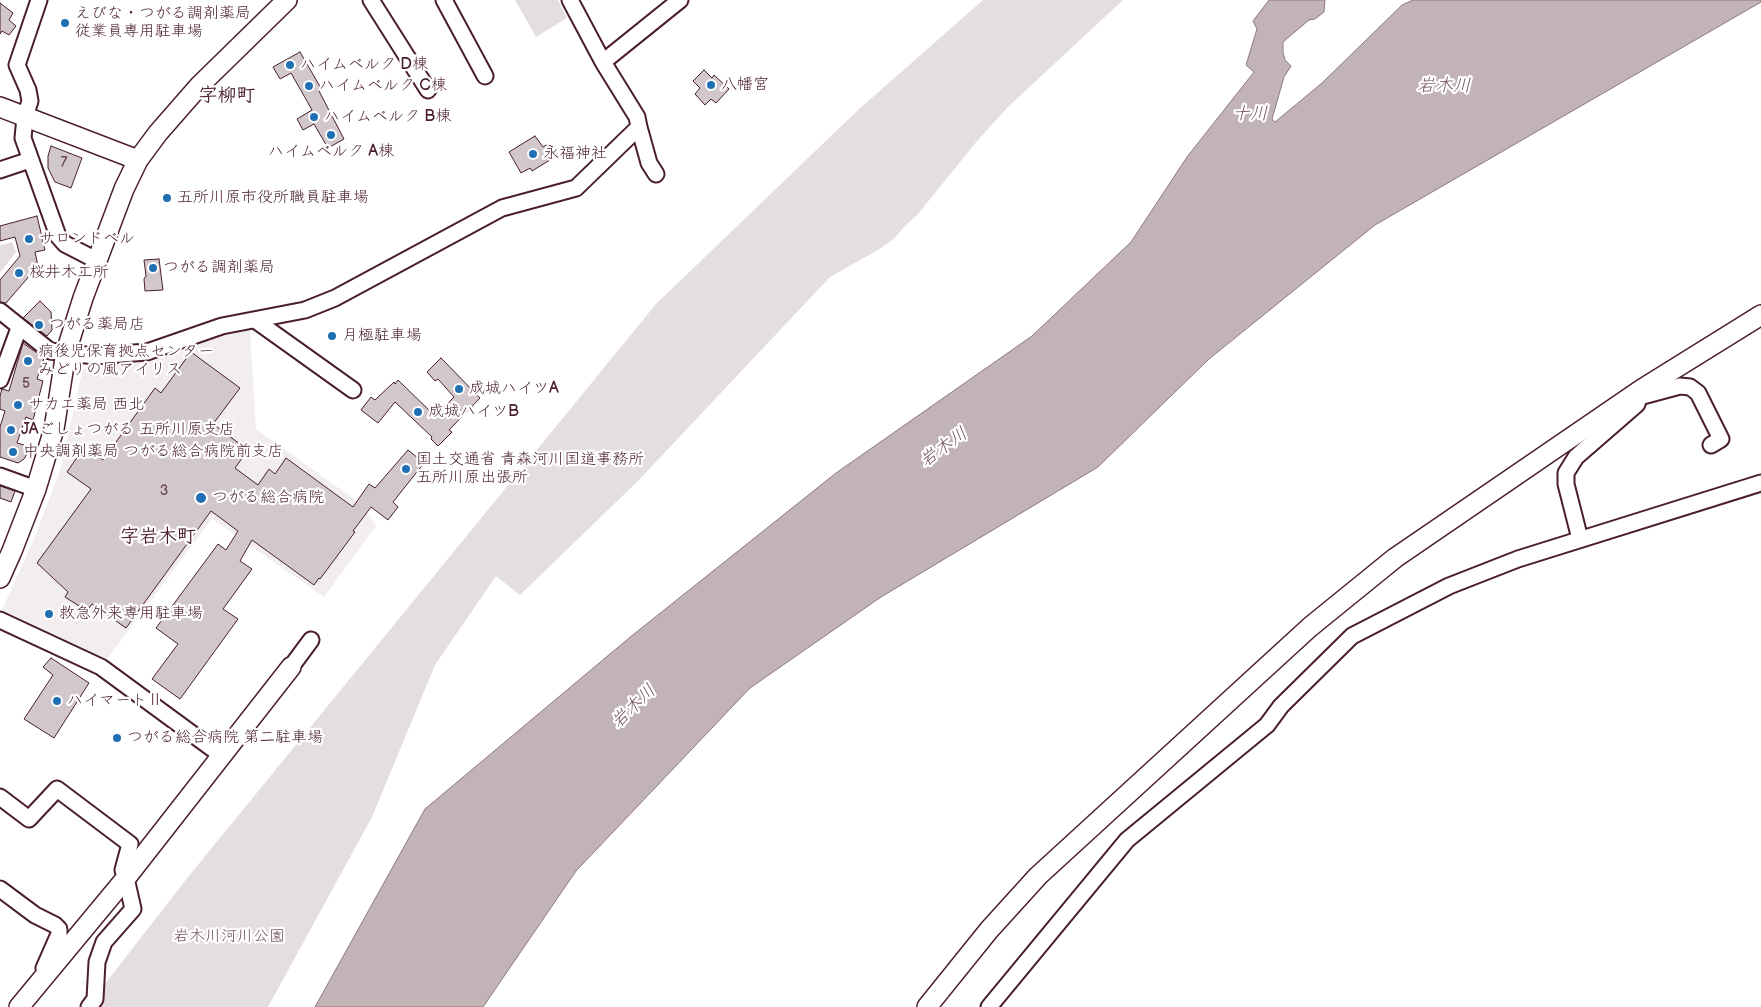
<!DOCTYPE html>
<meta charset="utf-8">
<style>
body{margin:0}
canvas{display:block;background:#fff}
</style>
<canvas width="1761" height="1007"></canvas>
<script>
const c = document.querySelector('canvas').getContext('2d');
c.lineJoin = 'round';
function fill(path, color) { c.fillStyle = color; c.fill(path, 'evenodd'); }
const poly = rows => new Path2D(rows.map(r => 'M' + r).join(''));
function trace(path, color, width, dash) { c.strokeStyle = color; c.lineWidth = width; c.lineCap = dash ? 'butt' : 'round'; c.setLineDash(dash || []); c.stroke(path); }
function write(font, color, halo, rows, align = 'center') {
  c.font = font + ' "Balsamiq Sans","Klee One",sans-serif'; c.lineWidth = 4.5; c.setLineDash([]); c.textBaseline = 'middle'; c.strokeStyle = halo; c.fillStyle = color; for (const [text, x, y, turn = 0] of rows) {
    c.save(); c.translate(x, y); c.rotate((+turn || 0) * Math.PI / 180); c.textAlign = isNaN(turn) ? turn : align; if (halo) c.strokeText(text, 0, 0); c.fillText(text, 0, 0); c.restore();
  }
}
fill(poly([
 [250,330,256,429,361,504,376,526,324,597,212,519,107,659,2,610,34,539,60,470,83,369,152,361,205,340]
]), '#f2eeef');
fill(poly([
 [515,0,558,0,567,18,536,37],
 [983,0,1123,0,1008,107,977,141,918,214,904,227,894,239,878,250,830,277,638,481,520,595,496,576,435,665,372,817,268,1007,87,1007,188,877,656,304,858,110],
 [12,242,16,252,0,273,0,245]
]), '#e5dee0');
const water = poly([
 [1269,0,1325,0,1324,12,1315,19,1309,20,1283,42,1283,52,1285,60,1291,66,1284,77,1272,119,1275,122,1322,83,1402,5,1413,0,1761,0,1761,2,1375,225,1209,359,1098,467,881,597,750,688,576,871,483,1007,315,1007,425,809,629,638,836,473,1032,336,1131,242,1187,157,1254,72,1246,65,1257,29,1253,21,1269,0]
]);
fill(water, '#c1b3b6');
trace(water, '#91787e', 1);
const building = poly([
 [0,3,13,13,9,20,16,26,9,35,2,31,0,34,0,3],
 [300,52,322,90,319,91,344,139,328,148,314,124,303,130,297,119,312,110,291,73,280,79,273,67,300,52],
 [704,70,712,78,714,75,729,89,716,103,711,99,705,105,695,94,700,88,693,81,704,70],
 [535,136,543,147,550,143,558,155,532,171,530,168,521,173,509,152,535,136],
 [51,146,82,158,71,188,55,182,48,168,48,156,51,146],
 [37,216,45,250,35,252,38,266,6,303,0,302,0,280,20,256,15,237,0,241,0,226,37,216],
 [159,259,163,290,145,291,144,279,146,276,144,260,159,259],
 [40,301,51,312,52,330,47,336,23,318,40,301],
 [23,343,44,358,37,379,43,381,33,420,26,417,17,443,24,445,27,454,24,459,18,463,0,457,0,427,5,411,0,409,0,396,2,389,9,391,23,343],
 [191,352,240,388,213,424,248,450,235,468,258,485,269,469,275,474,286,458,353,507,369,484,375,488,408,450,424,463,393,502,398,507,388,520,371,507,353,531,355,532,320,579,319,578,314,585,252,540,240,561,252,569,223,609,238,619,180,699,152,679,178,644,156,628,218,544,226,550,238,531,211,511,126,628,92,604,87,611,65,597,68,592,37,563,91,489,67,472,85,446,103,460,155,388,161,393,191,352],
 [441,358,480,398,449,430,452,432,438,446,431,439,432,437,395,402,378,423,361,410,371,397,375,400,394,382,395,384,398,380,435,416,454,397,438,379,435,381,427,372,441,358],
 [0,486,15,491,11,502,0,498,0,486],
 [51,658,89,683,54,738,24,719,53,675,43,667,51,658]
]);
fill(building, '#d2c7cb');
trace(building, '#4a1f2b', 1);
const minor = poly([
 [39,0,17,65,28,90,30,101,25,117,23,138,58,236,65,244,96,260],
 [371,0,428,90],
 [444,0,485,76],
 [603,62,680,0],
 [639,127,649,163,656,174],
 [0,170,30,160],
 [0,311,50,351,95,356,147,352,222,326,305,310,335,298,502,208,576,188,639,127,637,117,603,62,570,0],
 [255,320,353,390],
 [0,380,19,328],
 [1639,397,1680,386,1690,387,1698,393,1721,439,1711,445],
 [0,476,36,489],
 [1580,539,1566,484,1566,473,1576,457,1637,404,1642,389],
 [0,620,101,667,221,755],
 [291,667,311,640],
 [0,797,29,819,57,789,130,844,123,870,126,878,133,909,104,942,97,962,95,999,89,1007],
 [0,889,35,915,55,925,59,929,59,934,44,968,48,971],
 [989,1007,1127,840,1267,725,1281,706,1352,636,1449,586,1518,559,1761,483]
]);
const tertiary = poly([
 [0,107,138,160],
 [0,578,12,551,36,489,54,429,66,352,83,298,124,189,138,160,158,133,200,85,287,0],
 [19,1007,126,878,291,667],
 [927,1007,989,930,1038,876,1310,627,1395,558,1642,389,1761,315]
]);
trace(minor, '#4a1f2b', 19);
trace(tertiary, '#4a1f2b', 22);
trace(minor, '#fff', 15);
trace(tertiary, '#fff', 19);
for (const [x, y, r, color] of [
 [65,23,5,"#1f6fb2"],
 [290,65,5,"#1f6fb2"],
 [711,85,5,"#1f6fb2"],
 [309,86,5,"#1f6fb2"],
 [314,117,5,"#1f6fb2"],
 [331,135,5,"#1f6fb2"],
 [533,154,5,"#1f6fb2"],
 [167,198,5,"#1f6fb2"],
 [29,239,5,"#1f6fb2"],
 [153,268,5,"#1f6fb2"],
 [19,273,5,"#1f6fb2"],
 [39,325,5,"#1f6fb2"],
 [332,336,5,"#1f6fb2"],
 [28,361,5,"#1f6fb2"],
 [459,389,5,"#1f6fb2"],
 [18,405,5,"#1f6fb2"],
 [418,412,5,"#1f6fb2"],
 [11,430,5,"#1f6fb2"],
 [13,452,5,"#1f6fb2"],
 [406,469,5,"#1f6fb2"],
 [201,498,6,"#1f6fb2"],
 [49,614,5,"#1f6fb2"],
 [57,701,5,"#1f6fb2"],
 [117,738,5,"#1f6fb2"]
]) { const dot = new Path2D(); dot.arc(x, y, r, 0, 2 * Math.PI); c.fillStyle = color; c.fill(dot); trace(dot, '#fff', 2); }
write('14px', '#6c4953', null, [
 ["7",64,163],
 ["5",26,384],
 ["3",164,491]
]);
write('16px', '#4a1f2b', '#fff', [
 ["えびな・つがる調剤薬局",75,14],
 ["従業員専用駐車場",75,32],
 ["ハイムベルク D棟",300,65],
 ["八幡宮",721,85],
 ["ハイムベルク C棟",319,86],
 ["ハイムベルク B棟",324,117],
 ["ハイムベルク A棟",331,152,"center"],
 ["永福神社",543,154],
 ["五所川原市役所職員駐車場",177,198],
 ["サロンドベル",39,239],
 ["つがる調剤薬局",163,268],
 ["桜井木工所",29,273],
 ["つがる薬局店",49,325],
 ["月極駐車場",342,336],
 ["病後児保育拠点センター",38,352],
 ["みどりの風アイリス",38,370],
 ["成城ハイツA",469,389],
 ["サカエ薬局 西北",28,405],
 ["成城ハイツB",428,412],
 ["JAごしょつがる 五所川原支店",21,430],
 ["中央調剤薬局 つがる総合病院前支店",23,452],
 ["国土交通省 青森河川国道事務所",416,460],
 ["五所川原出張所",416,478],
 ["つがる総合病院",212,498],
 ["救急外来専用駐車場",59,614],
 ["ハイマートⅡ",67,701],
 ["つがる総合病院 第二駐車場",127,738]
], 'left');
write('16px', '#714f58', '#fff', [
 ["岩木川河川公園",229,937]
]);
write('italic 18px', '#74535c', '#fff', [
 ["岩木川",1444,86],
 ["十川",1250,114],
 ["岩木川",944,448,-36],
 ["岩木川",634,707,-44]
]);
write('bold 19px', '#4a1f2b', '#fff', [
 ["字柳町",227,96],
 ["字岩木町",158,537]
]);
</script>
